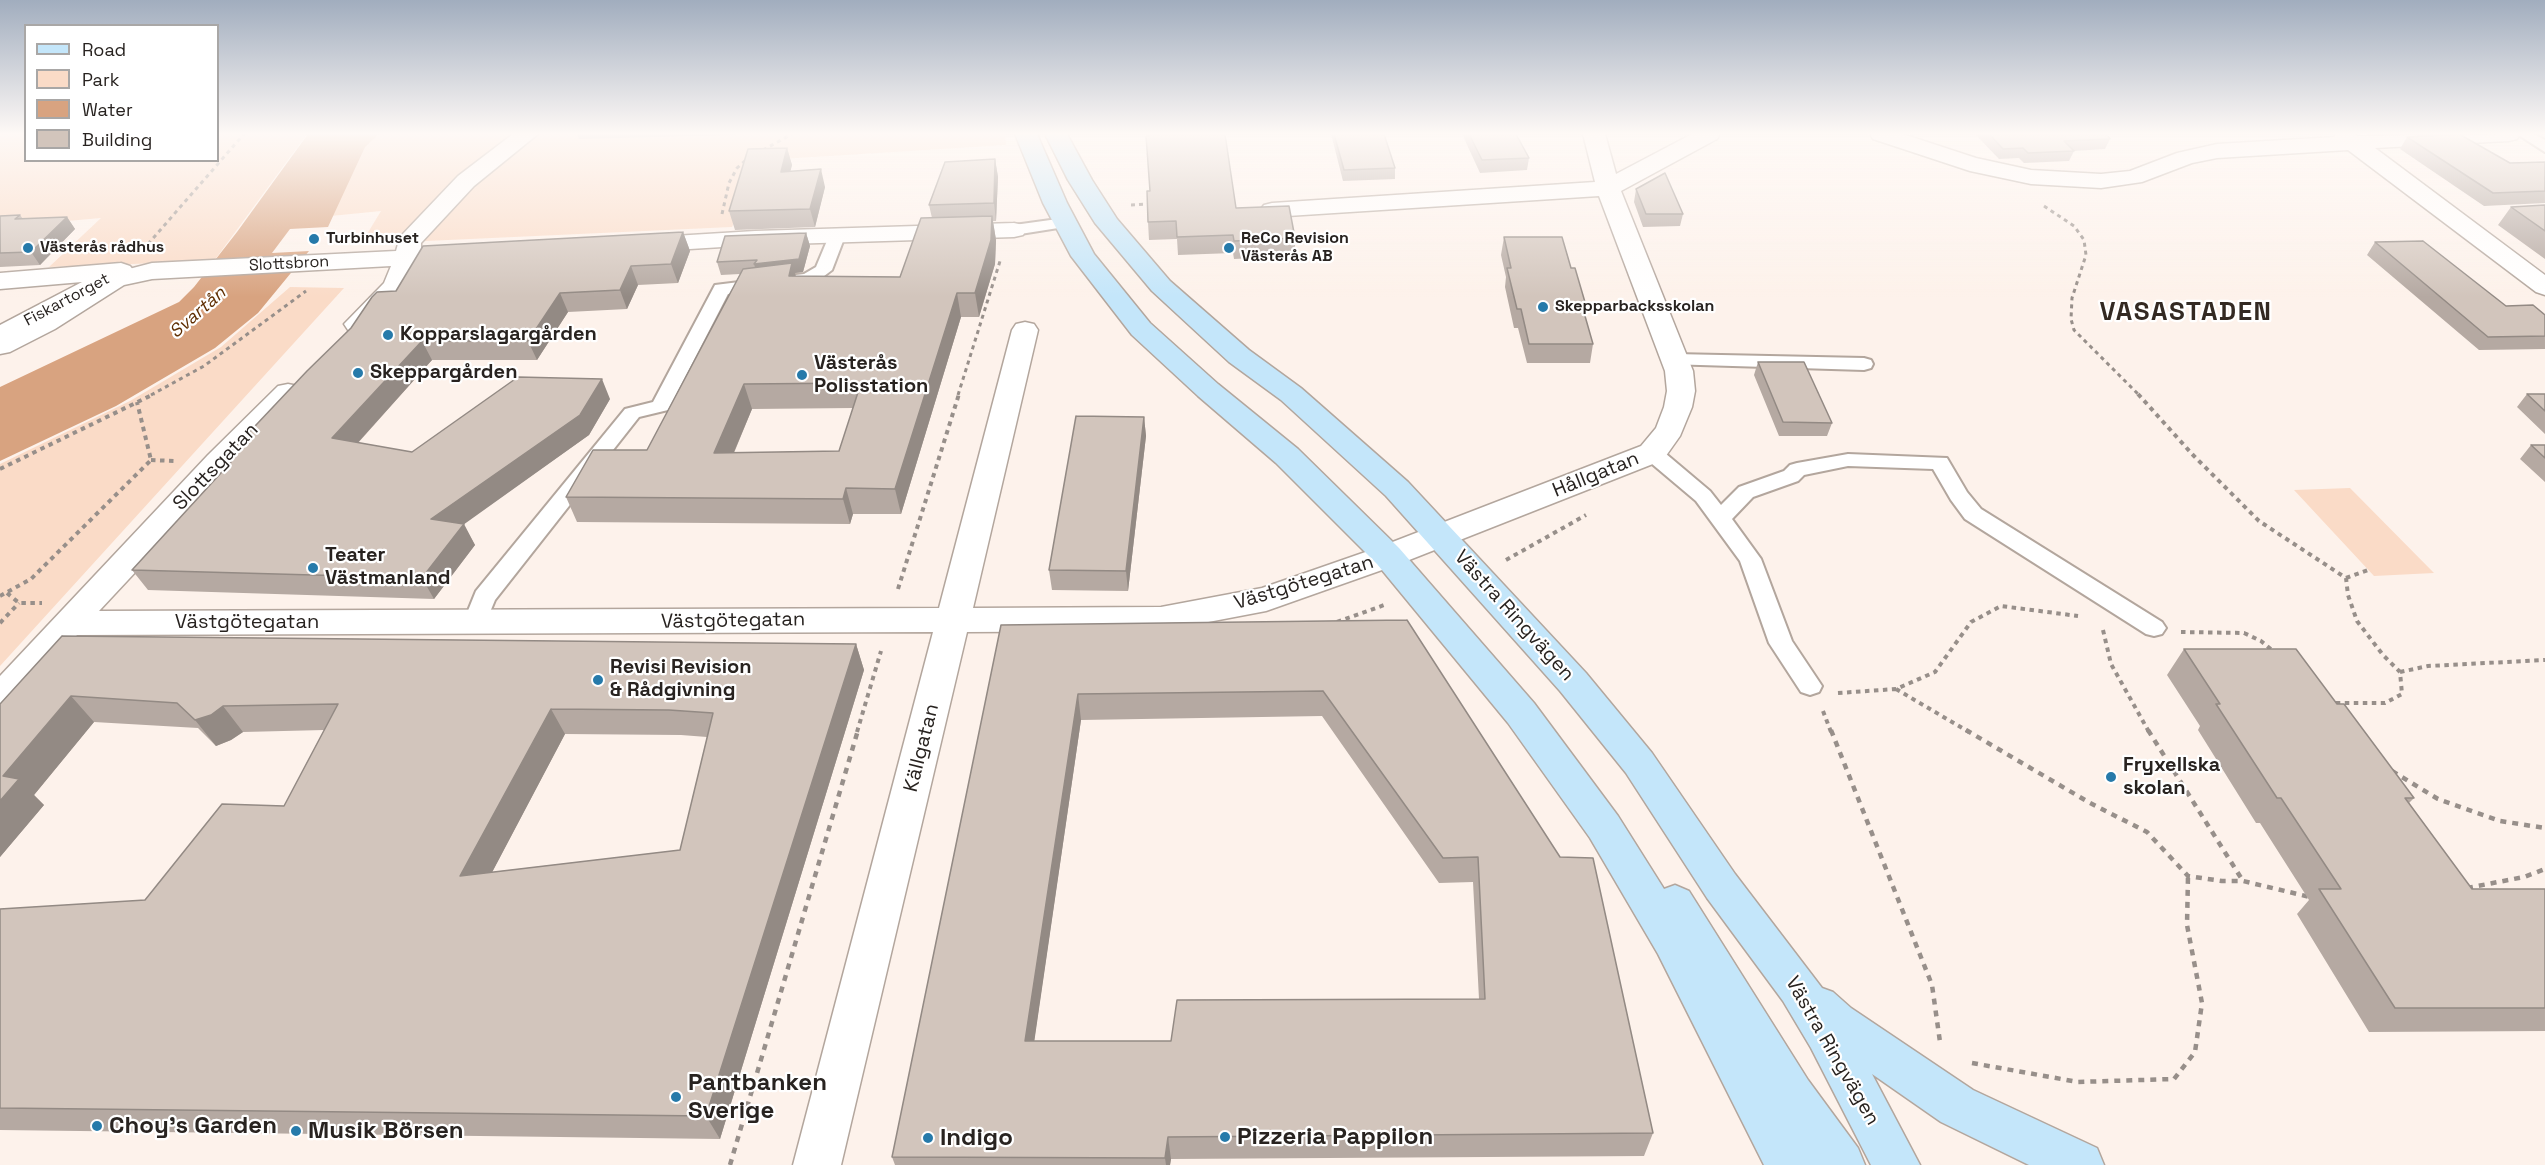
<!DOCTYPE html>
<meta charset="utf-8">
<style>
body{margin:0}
#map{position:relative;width:2545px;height:1165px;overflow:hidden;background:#fdf2eb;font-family:"Space Grotesk",sans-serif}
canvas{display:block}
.legend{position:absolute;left:24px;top:24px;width:195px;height:138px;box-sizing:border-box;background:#fff;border:2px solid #a9a7a6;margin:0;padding:8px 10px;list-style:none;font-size:18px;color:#282320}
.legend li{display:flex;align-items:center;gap:12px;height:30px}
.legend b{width:30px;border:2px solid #a9a7a6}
</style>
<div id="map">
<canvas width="2545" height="1165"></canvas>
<ul class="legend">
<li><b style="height:8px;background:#c4e6fa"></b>Road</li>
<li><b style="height:16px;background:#fadbc7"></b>Park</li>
<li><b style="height:16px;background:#d8a380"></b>Water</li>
<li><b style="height:16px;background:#d2c5bc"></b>Building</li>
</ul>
</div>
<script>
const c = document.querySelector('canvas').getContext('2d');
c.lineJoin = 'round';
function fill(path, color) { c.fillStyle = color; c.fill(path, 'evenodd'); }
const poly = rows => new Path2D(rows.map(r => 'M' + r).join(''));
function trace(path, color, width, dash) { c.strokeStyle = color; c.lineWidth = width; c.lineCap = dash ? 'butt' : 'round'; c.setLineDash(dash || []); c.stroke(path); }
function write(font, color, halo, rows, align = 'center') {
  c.font = font + ' "Space Grotesk",sans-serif'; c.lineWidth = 4.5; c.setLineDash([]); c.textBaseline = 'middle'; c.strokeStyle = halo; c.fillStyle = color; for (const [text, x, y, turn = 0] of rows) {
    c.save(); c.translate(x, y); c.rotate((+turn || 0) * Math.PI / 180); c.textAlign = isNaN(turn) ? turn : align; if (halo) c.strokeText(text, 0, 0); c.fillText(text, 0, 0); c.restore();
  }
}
fill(poly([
 [0,134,25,134,26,160,218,160,218,134,307,134,214,261,49,267,101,218,0,227],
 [379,134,1005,134,1006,145,782,159,743,203,732,227,361,244,381,211,331,216,365,146],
 [290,287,344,288,0,666,0,464,130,401,221,347],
 [2350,488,2434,573,2374,576,2294,490]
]), '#fadbc7');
fill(poly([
 [308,134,379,134,365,147,328,227,290,229,272,253,309,251,258,313,215,348,116,406,0,461,0,387,179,302,194,287,237,232]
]), '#d8a380');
const service = poly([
 [2517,134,2534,134,2545,140,2545,152,2517,134],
 [1065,218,1073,223,1071,226,1014,235,1006,230,1014,225,1065,218],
 [837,231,845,236,832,270,815,283,728,294,668,410,639,417,495,600,483,629,475,631,467,629,463,623,476,591,625,409,653,402,715,285,804,274,816,267,829,236,837,231],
 [1674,354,1864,358,1871,360,1873,364,1871,368,1864,370,1667,364,1665,360,1667,356,1674,354],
 [1652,447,1659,448,1710,491,1721,505,1739,487,1784,471,1790,465,1797,463,1848,454,1947,458,1967,492,1981,509,2162,622,2166,628,2162,634,2154,636,2146,634,1965,519,1951,500,1933,469,1848,466,1804,475,1798,481,1753,497,1732,519,1761,559,1792,641,1822,686,1819,692,1810,695,1801,692,1769,643,1740,561,1696,501,1645,458,1642,453,1645,448,1652,447]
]);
const pedestrian = poly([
 [121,263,130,266,134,271,130,276,10,342,0,344,0,325,82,282,0,289,0,273,121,263]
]);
const minor = poly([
 [513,134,538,134,474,186,421,243,421,250,461,248,470,250,473,255,470,260,417,265,404,291,366,330,357,332,348,330,344,324,384,283,391,266,152,279,124,285,55,329,10,352,0,354,0,335,37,317,106,275,152,263,396,251,400,237,458,176,513,134],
 [1583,134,1605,134,1616,174,1692,134,1720,134,1717,139,1621,191,1693,371,1695,391,1692,407,1680,436,1663,460,1399,564,1266,611,1161,631,967,632,841,1165,793,1165,933,632,77,635,13,709,0,713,0,676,208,455,278,386,288,384,298,386,302,392,298,398,99,611,939,608,1012,330,1016,324,1025,322,1034,324,1038,330,973,608,1161,607,1262,588,1377,548,1641,446,1656,428,1664,407,1667,391,1665,371,1599,196,1272,217,1264,215,1260,210,1264,205,1272,203,1595,182,1583,134],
 [1870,134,1903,134,1976,158,2031,170,2101,174,2130,171,2177,153,2217,144,2334,137,2336,134,2355,134,2358,136,2520,134,2517,139,2509,141,2375,148,2545,275,2545,295,2536,292,2348,150,2217,158,2192,163,2142,182,2101,188,2031,184,1970,171,1873,139,1870,134],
 [1014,223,1023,225,1026,230,1023,235,1014,237,755,245,641,252,632,250,629,245,632,240,641,238,755,231,1014,223]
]);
const secondary = poly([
 [1015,134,1037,134,1067,203,1094,254,1150,323,1218,384,1298,449,1399,548,1534,703,1618,816,1664,889,1675,885,1689,891,1808,1080,1858,1148,1865,1165,1764,1165,1658,954,1590,838,1508,723,1377,564,1276,463,1198,396,1132,335,1071,256,1043,203,1015,134],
 [1045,134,1067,134,1092,180,1117,219,1170,281,1249,350,1301,388,1408,482,1586,673,1652,753,1735,874,1822,988,1833,992,1851,1008,1973,1090,2097,1148,2104,1165,2029,1165,1941,1122,1872,1074,1920,1165,1871,1165,1811,1048,1783,1001,1707,898,1626,773,1560,691,1386,496,1281,400,1229,362,1152,291,1095,223,1068,180,1045,134]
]);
trace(service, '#b3a69d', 4);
trace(pedestrian, '#b3a69d', 3);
trace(minor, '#b3a69d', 3);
trace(secondary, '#b3a69d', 3);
trace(poly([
 [763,150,792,134],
 [1131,205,1150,204],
 [2044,206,2074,226,2084,240,2086,255,2072,298,2071,319,2074,330,2139,395],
 [722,214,729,183,737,168,746,160],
 [148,244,244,134],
 [151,395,204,366,306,291],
 [958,395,1001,258]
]), '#978f8a', 3, [4, 4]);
trace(poly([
 [2138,394,2193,455,2259,521,2346,578,2348,595,2357,621,2383,655,2400,672,2402,694,2385,703,2336,703,2337,705],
 [151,460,174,461],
 [0,469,154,394],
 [1506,560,1586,515],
 [2346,578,2368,570],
 [898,589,959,394],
 [7,593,19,603,42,603],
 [0,596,31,579,151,460,137,402],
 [1337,622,1387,604],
 [0,623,19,603],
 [2103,630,2111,664,2149,732],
 [2181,632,2244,633,2261,641,2273,651],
 [2400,672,2428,666,2545,660],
 [1896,689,1969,732],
 [1838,693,1896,689,1935,672,1971,622,2001,606,2078,616],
 [1823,711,1831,732],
 [857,732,881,651]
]), '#978f8a', 4, [4.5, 4.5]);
trace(poly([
 [1831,730,1932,985,1940,1042],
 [1966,730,2090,803,2147,832,2188,876,2222,881,2243,881,2310,897],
 [2148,730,2243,881],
 [2392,771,2438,799,2500,821,2545,828],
 [2467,888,2524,877,2545,869],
 [1972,1063,2078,1082,2174,1079,2195,1052,2202,1003,2187,925,2188,876],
 [730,1165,858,730]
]), '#978f8a', 4.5, [6, 6]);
fill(service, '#fff');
fill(pedestrian, '#fff');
fill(minor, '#fff');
fill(secondary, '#c4e6fa');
fill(poly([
 [577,134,736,134,735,135,579,139],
 [1148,134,1225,134,1236,208,1295,238,1295,256,1234,259,1233,253,1178,255,1177,239,1149,240,1148,222,1150,191],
 [1331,134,1384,134,1395,168,1395,179,1343,181],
 [1462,134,1516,134,1529,158,1527,170,1480,173],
 [1975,134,2106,134,2110,139,2105,149,2074,151,2069,161,2024,163,2019,158,1999,159],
 [2407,137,2510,163,2545,162,2545,203,2484,206,2400,149],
 [787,148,792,165,790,171,825,187,815,227,735,230,729,211],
 [995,159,998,177,996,221,993,221,996,240,995,264,979,317,961,317,901,514,853,514,850,524,577,522,566,497,647,450,740,274,721,275,717,262,806,233,810,246,803,272,795,273,795,276,900,277,932,218,929,205],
 [853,408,839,451,734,453,752,409],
 [1636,189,1683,214,1680,226,1643,227,1634,202],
 [2545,205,2545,259,2498,225,2511,207],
 [20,215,23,219,67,217,75,229,40,265,0,267,0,216],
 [683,232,690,251,678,283,638,285,627,309,568,312,537,360,432,360,358,443,412,452,610,399,589,435,463,524,475,545,434,599,148,590,132,570,226,467,222,461,351,328,396,291],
 [1504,237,1587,309,1585,316,1593,344,1590,363,1527,363,1518,328,1514,328,1505,287,1506,277,1501,255],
 [2375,242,2506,306,2545,315,2545,349,2479,350,2367,255],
 [1758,362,1832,423,1827,436,1779,436,1754,375],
 [2527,394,2545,394,2545,434,2517,407],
 [1144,417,1146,436,1128,591,1052,590,1049,570],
 [2531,445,2545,445,2545,482,2520,459],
 [1407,620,1653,1133,1644,1156,1171,1159,1170,1165,895,1165,892,1157,1001,625],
 [1322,716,1439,883,1473,882,1479,999,1171,1041,1034,1041,1081,720],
 [62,636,856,644,864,670,720,1139,0,1130,0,909,145,900,284,806,324,730,243,732,231,740,216,746,198,728,94,722,34,795,44,805,0,857,0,704],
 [565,734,681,735,707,737,680,850,492,872],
 [2184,649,2337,704,2414,798,2409,803,2472,889,2545,889,2545,1031,2369,1032,2297,914,2309,900,2260,823,2256,823,2198,730,2200,726,2167,675]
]), '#b5a9a2');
fill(poly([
 [787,148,792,165,786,190,781,172],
 [995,159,998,177,996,221,994,203],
 [821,169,825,187,815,227,810,209],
 [992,216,996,240,995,264,979,317,975,293],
 [67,217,75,229,40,265,31,252],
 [683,232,690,251,678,283,671,264],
 [806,233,810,246,803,272,795,273,799,287,758,277,754,264],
 [631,266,638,285,627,309,620,290],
 [560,293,568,312,537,360,528,341],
 [957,293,961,317,901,514,895,489],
 [422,341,432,360,344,458,332,438],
 [602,379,610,399,589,435,442,540,431,519],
 [744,384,752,409,723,478,714,453],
 [1144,417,1146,436,1128,591,1126,571],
 [846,488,853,514,850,524,843,499],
 [464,524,475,545,434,599,422,578],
 [856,644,864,670,720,1139,706,1116],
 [1078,694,1081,720,1031,1064,1025,1041],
 [71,696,94,722,34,795,44,805,0,857,0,801,3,776],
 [223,706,243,732,231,740,216,746,195,720],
 [551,709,565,734,477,901,460,876],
 [1168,1137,1171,1159,1170,1165,1166,1165,1165,1158]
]), '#938a84');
const building = poly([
 [1149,134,1225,134,1236,208,1289,206,1295,238,1234,241,1233,235,1177,237,1176,221,1148,222,1147,191,1150,191,1146,136,1149,136,1149,134],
 [1334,134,1384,134,1395,168,1344,170,1334,134],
 [1469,134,1516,134,1529,158,1482,160,1469,134],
 [1989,134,2106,134,2110,139,2064,141,2074,151,2028,153,2023,148,2003,149,1989,134],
 [2459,134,2510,163,2545,162,2545,191,2493,193,2407,137,2459,134],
 [787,148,781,172,821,169,810,209,729,211,748,149,787,148],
 [995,159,994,203,929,205,945,162,995,159],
 [1665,173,1683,214,1646,214,1636,189,1665,173],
 [2545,205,2545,231,2511,207,2545,205],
 [20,215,15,219,67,217,31,252,0,253,0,216,20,215],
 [992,216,991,240,975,293,957,293,895,489,846,488,843,499,566,497,593,450,647,450,743,269,792,263,789,276,900,277,921,218,992,216],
 [861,383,839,451,714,453,744,384,861,383],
 [683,232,671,264,631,266,620,290,560,293,528,341,422,341,332,438,412,452,518,377,602,379,580,415,431,519,464,524,422,578,132,570,231,462,222,461,307,371,351,328,372,297,377,292,396,291,423,246,683,232],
 [806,233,799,259,754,264,757,260,717,262,725,236,806,233],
 [1504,237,1562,237,1571,268,1575,268,1587,309,1583,309,1593,344,1529,344,1521,309,1517,309,1507,268,1511,268,1504,237],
 [2423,241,2506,306,2533,305,2545,315,2545,336,2488,337,2375,242,2423,241],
 [1758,362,1804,362,1832,423,1783,422,1758,362],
 [2527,394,2545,394,2545,411,2527,394],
 [1076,416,1144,417,1126,571,1049,570,1076,416],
 [2531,445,2545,445,2545,458,2531,445],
 [1407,620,1560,857,1593,858,1653,1133,1168,1137,1165,1158,892,1157,1001,625,1407,620],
 [1323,691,1443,858,1478,857,1485,999,1177,1000,1171,1041,1025,1041,1078,694,1323,691],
 [62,636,856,644,706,1116,0,1108,0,909,145,900,222,804,284,806,338,704,223,706,211,715,195,720,177,703,71,696,3,776,19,779,0,801,0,704,62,636],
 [551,709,669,710,713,713,680,850,460,876,551,709],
 [2184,649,2296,649,2337,704,2344,704,2414,798,2405,798,2472,889,2545,889,2545,1008,2395,1008,2319,889,2341,889,2281,798,2277,798,2216,704,2220,704,2184,649]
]);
fill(building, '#d2c5bc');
trace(building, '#938a84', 1.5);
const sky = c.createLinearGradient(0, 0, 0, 297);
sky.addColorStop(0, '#a1adbe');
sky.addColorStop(0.45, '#fef9f6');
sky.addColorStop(1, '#fef9f600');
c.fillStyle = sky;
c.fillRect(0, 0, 2545, 297);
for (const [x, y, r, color] of [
 [314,239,6,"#267aaa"],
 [28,248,6,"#267aaa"],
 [1229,248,6,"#267aaa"],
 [1543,307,6,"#267aaa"],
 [388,335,6,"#267aaa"],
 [358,373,6,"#267aaa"],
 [802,375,6,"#267aaa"],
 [313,568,6,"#267aaa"],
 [598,680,6,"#267aaa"],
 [2111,777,6,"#267aaa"],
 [676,1097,6,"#267aaa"],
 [97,1126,6,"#267aaa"],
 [296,1131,6,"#267aaa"],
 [1225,1137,6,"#267aaa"],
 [928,1138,6,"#267aaa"]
]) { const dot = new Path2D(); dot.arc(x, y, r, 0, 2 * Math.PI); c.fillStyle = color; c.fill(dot); trace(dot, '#fff', 2); }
write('bold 16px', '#282320', '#fff', [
 ["Turbinhuset",326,239],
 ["ReCo Revision",1241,239],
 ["Västerås AB",1241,257],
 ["Västerås rådhus",40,248],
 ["Skepparbacksskolan",1555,307]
], 'left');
write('16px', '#282320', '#fff', [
 ["Slottsbron",289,264,-3],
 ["Fiskartorget",67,300,-28]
]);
write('italic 18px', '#5f2e02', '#fff', [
 ["Svartån",198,313,-41]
]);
write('bold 20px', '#282320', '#fff', [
 ["Kopparslagargården",400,335],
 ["Västerås",814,364],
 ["Polisstation",814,387],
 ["Skeppargården",370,373],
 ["Teater",325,556],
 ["Västmanland",325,579],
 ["Revisi Revision",610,668],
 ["& Rådgivning",610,691],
 ["Fryxellska",2123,766],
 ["skolan",2123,789]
], 'left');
write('20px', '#282320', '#fff', [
 ["Slottsgatan",216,467,-46],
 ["Hållgatan",1596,475,-22],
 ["Västgötegatan",1304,583,-17],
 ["Västra Ringvägen",1514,616,48],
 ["Västgötegatan",733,621,-1],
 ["Västgötegatan",247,623],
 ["Källgatan",922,748,-76],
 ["Västra Ringvägen",1832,1051,60]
]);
write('bold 24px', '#282320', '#fff', [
 ["Pantbanken",688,1083],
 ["Sverige",688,1111],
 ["Choy's Garden",109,1126],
 ["Musik Börsen",308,1131],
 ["Pizzeria Pappilon",1237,1137],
 ["Indigo",940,1138]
], 'left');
c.letterSpacing = '1.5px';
write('bold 26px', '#332922', '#fff', [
 ["VASASTADEN",2186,313]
]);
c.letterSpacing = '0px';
</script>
